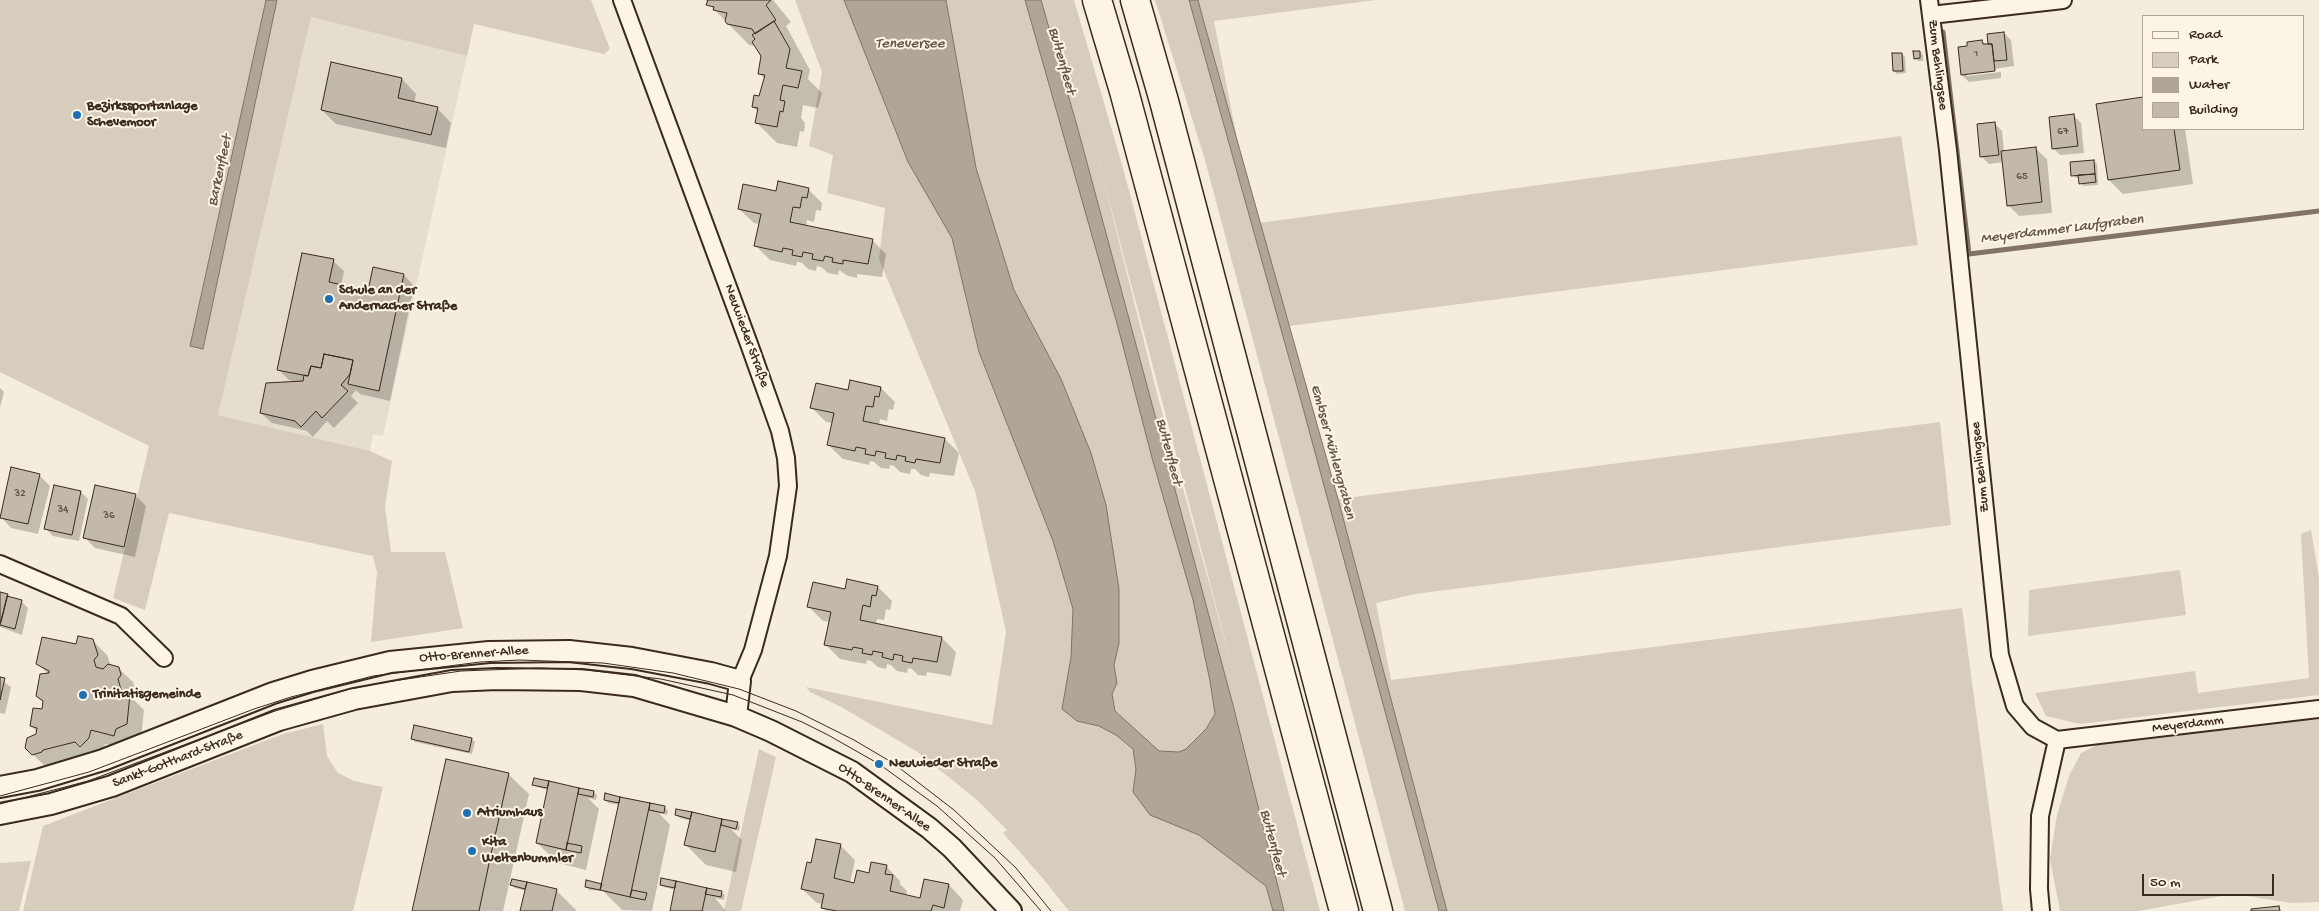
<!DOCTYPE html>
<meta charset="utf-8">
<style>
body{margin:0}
#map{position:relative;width:2319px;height:911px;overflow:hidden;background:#f4eddd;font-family:"Gochi Hand",sans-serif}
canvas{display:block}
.legend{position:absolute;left:2142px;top:15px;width:162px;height:115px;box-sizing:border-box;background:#fcf5e5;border:1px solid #afa495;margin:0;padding:6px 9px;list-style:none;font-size:15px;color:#3b2a1e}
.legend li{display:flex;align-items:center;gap:10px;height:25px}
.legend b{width:25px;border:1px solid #afa495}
.scale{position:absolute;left:2142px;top:874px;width:132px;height:22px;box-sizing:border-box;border:2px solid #3b2a1e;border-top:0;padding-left:6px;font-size:15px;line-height:18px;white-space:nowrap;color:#3b2a1e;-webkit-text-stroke:4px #fcf5e5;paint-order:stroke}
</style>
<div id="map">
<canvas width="2319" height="911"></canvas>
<ul class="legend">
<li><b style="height:6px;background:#fcf5e5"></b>Road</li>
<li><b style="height:14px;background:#d6cdbd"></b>Park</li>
<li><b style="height:14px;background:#b0a596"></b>Water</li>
<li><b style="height:14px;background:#c3b9aa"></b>Building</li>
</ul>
<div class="scale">50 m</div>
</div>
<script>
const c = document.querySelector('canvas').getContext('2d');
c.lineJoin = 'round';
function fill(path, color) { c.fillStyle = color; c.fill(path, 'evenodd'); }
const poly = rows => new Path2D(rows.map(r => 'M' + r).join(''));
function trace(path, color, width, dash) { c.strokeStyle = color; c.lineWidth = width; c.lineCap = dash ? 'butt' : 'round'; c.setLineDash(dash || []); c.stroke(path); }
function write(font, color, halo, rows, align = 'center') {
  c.font = font + ' "Gochi Hand",sans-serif'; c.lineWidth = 4; c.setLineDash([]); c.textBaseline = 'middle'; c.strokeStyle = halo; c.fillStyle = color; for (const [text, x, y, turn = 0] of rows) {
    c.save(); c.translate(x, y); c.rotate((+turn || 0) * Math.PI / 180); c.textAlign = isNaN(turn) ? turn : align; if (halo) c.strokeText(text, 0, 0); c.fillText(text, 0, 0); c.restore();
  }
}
fill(poly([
 [311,17,467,56,383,436,373,434,370,451,218,415]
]), '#e5ddce');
fill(poly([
 [0,0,591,0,610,49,604,54,474,24,467,56,311,17,218,415,370,451,392,461,385,507,391,552,445,552,463,628,371,642,377,572,373,556,169,513,145,610,113,598,149,446,0,372],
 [795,0,1074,0,1123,168,1320,911,1069,911,1040,875,1003,833,1007,830,976,799,916,751,843,708,810,692,806,687,992,725,1006,632,975,491,879,259,885,208,827,193,833,155,809,146,822,72],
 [1097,154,1097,155,1233,670,1159,401],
 [1155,0,1189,0,1303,408,1439,911,1405,911,1205,160],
 [1198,0,1376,0,1214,21,1240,154],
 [1901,136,1918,245,1289,326,1259,223],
 [1940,422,1951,525,1415,594,1376,603,1391,680,1962,608,2003,911,1447,911,1338,499],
 [2311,530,2319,578,2319,695,2080,724,2046,716,2035,693,2195,671,2198,693,2309,678,2301,534],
 [2180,570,2186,615,2028,636,2029,590],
 [2319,716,2319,902,2292,903,2233,894,2138,911,2060,911,2050,859,2057,815,2069,776,2081,753,2103,742],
 [323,724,327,756,338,773,354,781,383,787,353,911,23,911,43,826,283,734],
 [759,749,776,757,741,911,724,911],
 [31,861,19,911,0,911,0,863]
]), '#d6cdbd');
const water = poly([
 [266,0,277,0,203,349,190,346,266,0],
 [844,0,946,0,976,168,1014,290,1061,379,1091,453,1106,505,1119,589,1119,643,1114,665,1117,683,1112,694,1115,711,1159,751,1179,752,1186,749,1206,729,1215,714,1210,681,1193,600,1152,458,1118,327,1025,0,1041,0,1079,133,1233,705,1284,911,1273,911,1266,886,1199,835,1150,815,1133,792,1136,769,1133,749,1116,735,1099,726,1077,721,1062,709,1071,657,1073,609,1053,541,979,352,952,238,908,162,844,0],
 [1189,0,1198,0,1203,19,1338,499,1447,911,1439,911,1303,408,1189,0]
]);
fill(water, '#b0a596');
trace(water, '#817466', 1);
fill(poly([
 [705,0,773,0,791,22,786,26,810,70,808,79,822,93,818,108,803,105,801,118,805,123,804,132,800,131,797,147,777,143,756,122,758,112,753,107,760,98,765,79,759,73,763,56,756,46,749,45],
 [2004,33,2011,40,2014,66,1967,73,1967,76,2001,72,2001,78,1969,82,1962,75,1968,47,1982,41,1986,45],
 [1920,52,1923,55,1923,61,1918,61,1915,58],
 [1902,54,1905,57,1906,73,1897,74,1894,71],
 [402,79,416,94,414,103,437,108,451,123,446,148,336,124,322,110],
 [2074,116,2081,123,2084,153,2060,155,2053,148],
 [1995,124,2002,131,2004,152,2036,149,2047,159,2052,213,2019,216,2008,205,2004,162,1989,164,1982,157],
 [2143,129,2185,129,2193,184,2123,194,2109,180],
 [2094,161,2097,164,2098,185,2083,186,2080,178,2076,178,2073,175],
 [808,189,822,203,821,211,816,210,814,222,807,220,806,227,872,240,886,254,882,277,857,274,857,278,848,276,839,270,838,275,828,273,821,267,817,266,816,271,808,269,802,263,797,262,796,266,770,260,756,246,760,224,754,223,739,209,777,192],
 [333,261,344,271,341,286,369,292,404,275,414,286,390,401,360,394,356,390,351,396,358,403,334,428,327,421,313,437,307,431,272,423,261,413,298,382,289,380,278,369],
 [0,388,4,392,0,407],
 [881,388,895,402,893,410,889,409,887,421,880,419,879,426,945,439,959,453,954,476,930,473,929,477,921,475,915,469,911,469,910,474,900,472,894,466,890,465,889,469,881,468,874,462,870,461,869,465,843,459,828,445,833,423,826,422,812,408,849,391],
 [39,475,50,486,38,534,11,528,1,517],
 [55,486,81,492,88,499,79,541,53,536,46,529],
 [135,495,146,506,135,557,95,548,84,537],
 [878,587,892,601,890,610,886,609,884,620,877,619,876,625,942,638,956,652,951,676,927,672,926,676,918,675,912,669,908,668,907,673,897,671,891,665,887,664,886,669,878,667,871,661,867,660,866,664,840,659,825,644,830,622,823,621,809,607,846,591],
 [0,593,21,601,28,608,22,635,0,627],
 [92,640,107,655,111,666,118,668,133,682,135,689,131,693,133,699,144,710,141,739,128,749,105,744,103,752,48,769,26,748,37,735,38,733,31,726,43,710,44,703,37,696,49,675,38,664],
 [0,679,11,687,5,714,0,713],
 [412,739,472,739,475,742,472,754,415,742],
 [508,774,529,794,503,911,414,911],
 [535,779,594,792,597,795,596,800,588,798,599,809,586,870,558,863,537,843,548,790,537,787,534,784],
 [621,798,665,807,668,811,667,815,659,813,670,825,652,911,622,910,603,891,589,890,586,886,603,885,620,805,608,803,605,799],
 [677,810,737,823,740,826,739,831,731,829,742,840,736,872,706,865,686,845,691,821,680,818,676,815],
 [841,846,855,860,850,883,855,884,886,866,900,881,900,884,907,891,906,896,921,899,949,885,963,900,960,911,826,911,822,907,823,904,817,903,802,889,812,864],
 [513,880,556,890,577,911,522,911,526,891,515,888,512,885],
 [661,884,721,892,725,895,724,900,715,898,726,911,671,911,676,890,664,887]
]), '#0003');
trace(poly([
 [1943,32,1969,254,2319,211]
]), '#817466', 5);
const building = poly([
 [708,0,771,0,766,5,776,20,755,34,752,29,727,24,725,21,727,13,713,10,714,7,706,5,708,0],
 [774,21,790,49,786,68,802,71,798,88,783,85,780,100,785,101,783,112,780,111,777,127,755,123,758,108,752,107,754,95,759,96,765,75,758,74,761,56,752,42,755,39,752,35,774,21],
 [2004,32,2007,60,1994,61,1992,44,1988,44,1987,34,2004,32],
 [1982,40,1983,44,1992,44,1995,71,1961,75,1958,47,1967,46,1967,42,1982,40],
 [1913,51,1920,51,1920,58,1914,59,1913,51],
 [1892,53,1902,53,1903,71,1893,71,1892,53],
 [331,62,402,78,398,98,438,107,431,135,321,110,331,62],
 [2143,97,2143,129,2174,129,2180,170,2108,180,2096,104,2143,97],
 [2074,114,2078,146,2052,149,2049,117,2074,114],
 [1995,122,1999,155,1980,157,1977,124,1995,122],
 [2036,147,2042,202,2007,206,2001,151,2036,147],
 [2094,160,2095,174,2071,176,2070,162,2094,160],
 [2095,174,2096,182,2079,184,2078,175,2095,174],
 [778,181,809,188,807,198,802,197,800,208,793,207,790,222,873,239,868,264,843,260,843,264,832,262,833,258,825,256,823,261,812,259,813,254,803,252,802,257,792,255,793,250,783,248,782,252,754,246,761,214,738,209,743,184,776,191,778,181],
 [302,253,334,259,329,282,368,291,373,267,404,274,379,391,348,384,353,360,324,354,321,368,311,366,308,376,277,370,302,253],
 [324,354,353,360,350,374,341,385,348,391,322,418,316,411,301,427,295,421,260,413,266,383,303,381,304,375,308,376,311,366,321,368,324,354],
 [850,380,881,387,879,397,875,396,873,407,866,406,863,421,945,438,940,463,916,459,915,463,905,461,906,457,897,455,896,460,885,458,886,453,876,451,875,456,865,454,866,449,856,447,855,451,827,445,834,413,810,408,816,383,848,390,850,380],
 [11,467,40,474,28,524,0,518,11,467],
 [54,485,81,491,72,535,44,529,54,485],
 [95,485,136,494,124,547,83,538,95,485],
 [847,579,878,586,876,596,872,595,870,607,863,605,860,620,942,637,937,662,913,658,912,663,902,661,903,656,894,654,893,660,882,657,883,653,873,651,872,655,862,653,863,649,853,647,852,650,824,645,831,612,807,607,813,582,845,589,847,579],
 [0,592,8,594,1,622,0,622,0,592],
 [7,596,22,600,15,629,0,625,7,596],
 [78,636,93,639,98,655,94,660,96,667,103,669,108,664,119,667,121,675,118,679,122,693,130,694,127,724,116,729,114,736,91,730,89,738,80,747,75,742,43,750,42,752,32,755,25,748,27,738,36,734,37,728,30,726,33,708,42,709,43,701,36,696,40,674,49,673,49,671,36,664,42,637,76,644,78,636],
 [0,677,5,678,0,700,0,677],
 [414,725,472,738,469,752,411,739,414,725],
 [446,759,509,773,491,854,479,911,412,911,446,759],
 [534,778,549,781,547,788,532,785,534,778],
 [549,781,579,788,566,850,536,843,549,781],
 [579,788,594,791,593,797,578,794,579,788],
 [605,793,620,797,619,803,604,800,605,793],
 [620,797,650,803,630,897,600,890,620,797],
 [650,803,665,806,664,813,649,810,650,803],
 [676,809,692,812,690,819,675,815,676,809],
 [692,812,722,819,715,852,684,845,692,812],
 [722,819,738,822,736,829,721,825,722,819],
 [816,839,841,844,834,878,854,883,857,870,869,873,871,862,887,865,885,874,893,875,890,891,920,898,924,879,949,884,944,908,933,905,931,911,837,911,821,908,824,894,801,889,807,862,811,863,816,839],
 [567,843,582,846,581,853,566,850,567,843],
 [661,878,676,881,675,888,660,885,661,878],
 [512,879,527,882,525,889,510,885,512,879],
 [586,880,602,884,600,890,585,887,586,880],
 [676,881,707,888,702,911,670,911,676,881],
 [527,882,557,889,552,911,520,911,527,882],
 [707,888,722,891,721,897,705,894,707,888],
 [632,890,647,893,645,900,630,897,632,890],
 [2279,906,2280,911,2251,911,2251,909,2279,906]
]);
fill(building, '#c3b9aa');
trace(building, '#3b2a1e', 1);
const minor = poly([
 [622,0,749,344,780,431,786,458,788,486,778,556,753,650,740,681],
 [1929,0,1948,150,2000,655,2015,706,2033,727,2057,740],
 [1931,15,2063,0],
 [0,564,121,616,164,658],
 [2057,740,2319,709],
 [2041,911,2039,889,2040,816,2057,740]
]);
const tertiary = poly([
 [0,787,37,780,103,760,273,693,312,681,390,662,489,652,569,651,632,658,711,673,740,681,736,716],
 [0,814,51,804,112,786,279,720,354,699,452,681,497,679,581,680,634,686,736,716,771,731,852,772,929,828,952,848,1011,911]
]);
const motorway = poly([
 [1097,0,1124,91,1344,911],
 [1135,0,1164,101,1378,911]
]);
trace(minor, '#3b2a1e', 20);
trace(tertiary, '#3b2a1e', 24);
trace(motorway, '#3b2a1e', 31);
trace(minor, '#fcf5e5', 16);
trace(tertiary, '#fcf5e5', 20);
trace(motorway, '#fcf5e5', 28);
trace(poly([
 [0,796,89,772,254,709,291,697,373,676,480,662,520,660,603,663,673,673,739,689,796,711,854,740,893,763,954,810,1016,868,1051,911],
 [0,804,88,781,275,711,350,689,386,682,461,671,541,668,586,670,661,679,733,695,802,722,828,735,879,764,937,806,995,858,1041,911]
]), '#3b2a1e', 1);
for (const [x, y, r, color] of [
 [77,115,5,"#1f6fb2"],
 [329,299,5,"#1f6fb2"],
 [83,695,5,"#1f6fb2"],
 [879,764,5,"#1f6fb2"],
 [467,813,5,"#1f6fb2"],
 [472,851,5,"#1f6fb2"]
]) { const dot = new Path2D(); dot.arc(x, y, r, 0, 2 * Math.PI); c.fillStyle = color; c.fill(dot); trace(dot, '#fcf5e5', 2); }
write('11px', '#5d4e41', null, [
 ["1",1976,54],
 ["67",2063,132],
 ["65",2022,177],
 ["32",20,494],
 ["34",63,510],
 ["36",109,516]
]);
write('14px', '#3b2a1e', '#fcf5e5', [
 ["Zum Behlingsee",1937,65,83],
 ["Neuwieder Straße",746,336,70],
 ["Zum Behlingsee",1981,467,-96],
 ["Otto-Brenner-Allee",474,655,-4],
 ["Meyerdamm",2188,725,-7],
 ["Sankt-Gotthard-Straße",178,760,-21],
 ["Otto-Brenner-Allee",884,798,35]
]);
write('bold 14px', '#3b2a1e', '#fcf5e5', [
 ["Bezirkssportanlage",87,107],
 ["Schevemoor",87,123],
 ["Schule an der",339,291],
 ["Andernacher Straße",339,307],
 ["Trinitatisgemeinde",93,695],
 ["Neuwieder Straße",889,764],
 ["Atriumhaus",477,813],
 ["Kita",482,843],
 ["Weltenbummler",482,859]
], 'left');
write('italic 15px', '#645548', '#fcf5e5', [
 ["Teneversee",910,45],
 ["Bultenfleet",1061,61,74],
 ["Barkenfleet",221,171,-78],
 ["Meyerdammer Laufgraben",2062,230,-7],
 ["Bultenfleet",1168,452,75],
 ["Embser Mühlengraben",1332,452,75],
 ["Bultenfleet",1272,843,75]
]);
</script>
